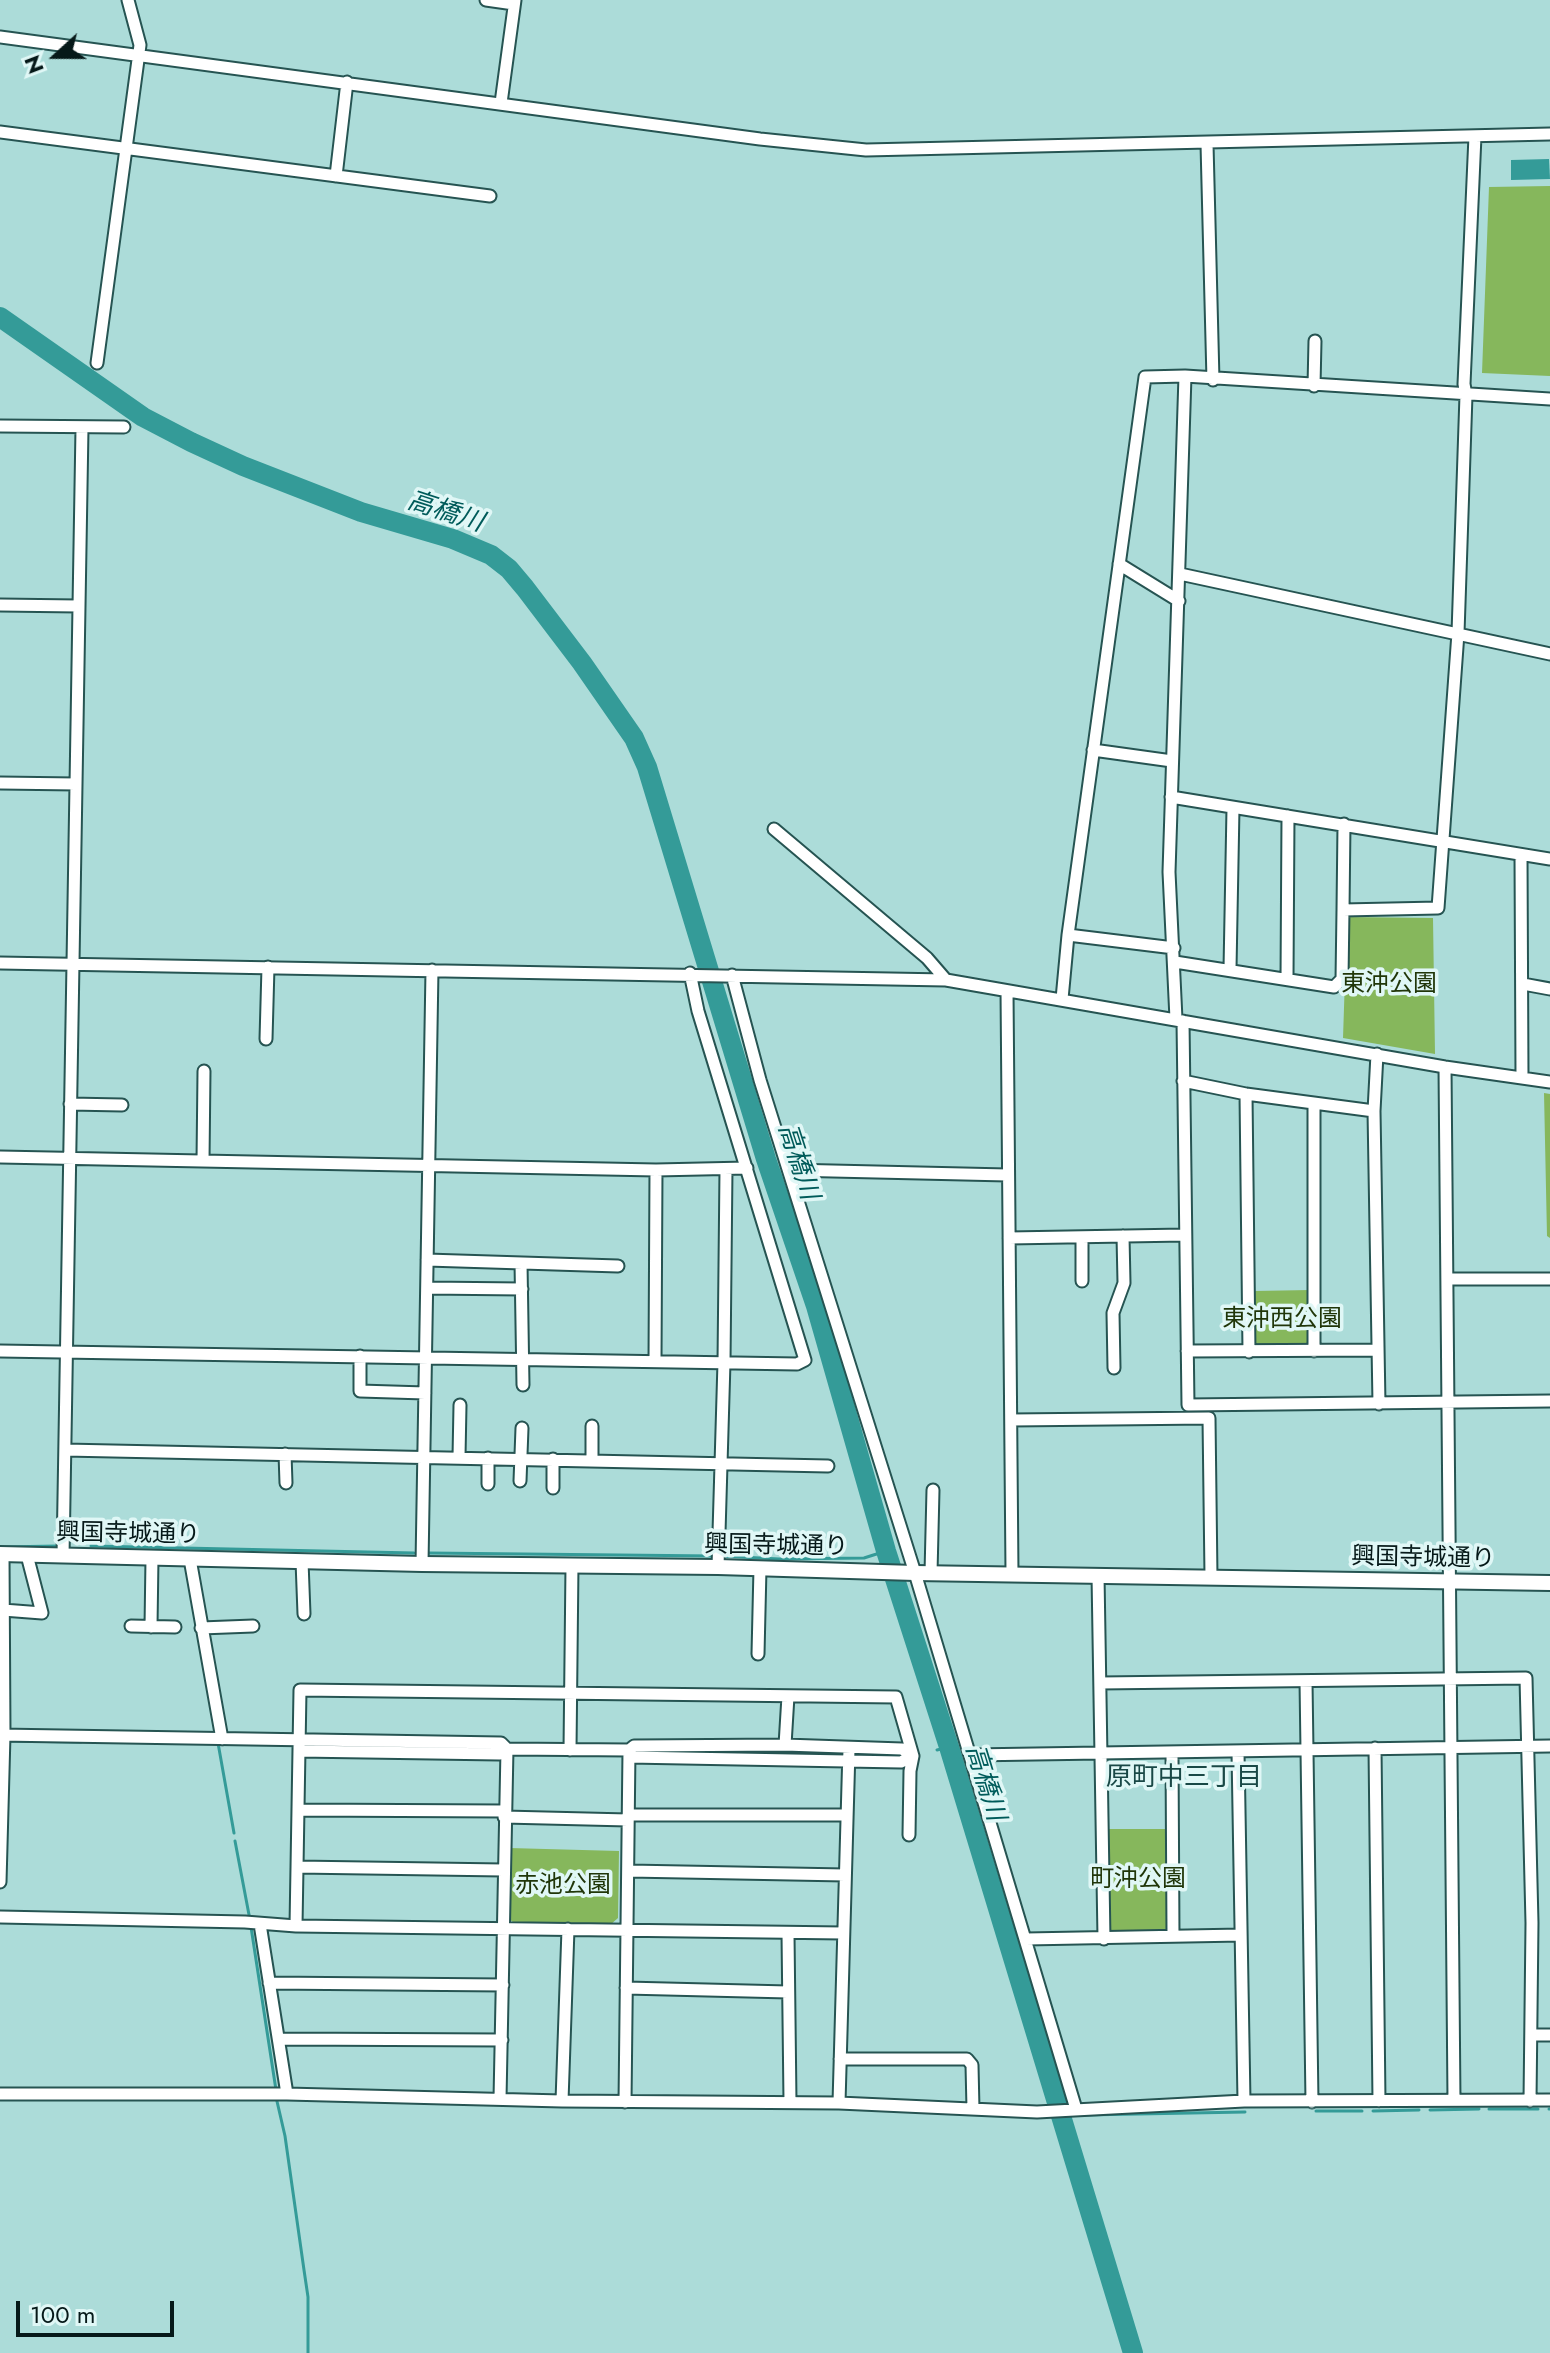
<!DOCTYPE html>
<meta charset="utf-8">
<style>
body{margin:0}
#map{position:relative;width:1550px;height:2353px;overflow:hidden;background:#acdcd9;font-family:Jost,sans-serif}
canvas{display:block}
.north{position:absolute;left:16px;top:16px;width:80px;height:80px;-webkit-text-stroke:6px #e0f7f6;paint-order:stroke;rotate:249deg;font-size:22px;font-weight:700;line-height:32px;text-align:center;color:#061919}
.north::after{content:'';display:block;margin:auto;width:28px;height:36px;background:#061919;clip-path:polygon(50% 0,100% 100%,50% 72%,0 100%)}
.scale{position:absolute;left:16px;top:2301px;width:158px;height:36px;box-sizing:border-box;border:4px solid #061919;border-top:0;padding-left:10px;font-size:24px;line-height:28px;white-space:nowrap;color:#061919;-webkit-text-stroke:6px #e0f7f6;paint-order:stroke}
</style>
<div id="map">
<canvas width="1550" height="2353"></canvas>
<div class="north">N</div>
<div class="scale">100 m</div>
</div>
<script>
const c = document.querySelector('canvas').getContext('2d');
c.lineJoin = 'round';
function fill(path, color) { c.fillStyle = color; c.fill(path, 'evenodd'); }
const poly = rows => new Path2D(rows.map(r => 'M' + r).join(''));
function trace(path, color, width, dash) { c.strokeStyle = color; c.lineWidth = width; c.lineCap = dash ? 'butt' : 'round'; c.setLineDash(dash || []); c.stroke(path); }
function write(font, color, halo, rows, align = 'center') {
  c.font = font + ' Jost,"Noto Sans JP",sans-serif'; c.lineWidth = 7; c.setLineDash([]); c.textBaseline = 'middle'; c.strokeStyle = halo; c.fillStyle = color; for (const [text, x, y, turn = 0] of rows) {
    c.save(); c.translate(x, y); c.rotate((+turn || 0) * Math.PI / 180); c.textAlign = isNaN(turn) ? turn : align; if (halo) c.strokeText(text, 0, 0); c.fillText(text, 0, 0); c.restore();
  }
}
fill(poly([
 [1550,186,1550,376,1482,373,1489,187],
 [1347,917,1433,918,1435,1054,1343,1038],
 [1544,1093,1550,1094,1550,1238,1547,1236],
 [1311,1290,1311,1344,1304,1349,1262,1349,1254,1343,1254,1291],
 [1108,1829,1166,1829,1167,1932,1109,1932],
 [509,1848,619,1851,618,1918,610,1925,514,1923,508,1918]
]), '#86b75c');
fill(poly([
 [1549,159,1550,179,1511,180,1511,160]
]), '#349b98');
trace(poly([
 [91,1546,414,1553],
 [0,1547,58,1546],
 [429,1553,714,1556],
 [721,1556,779,1559,864,1558,886,1551],
 [9,1741,81,1742],
 [218,1743,234,1833],
 [937,1750,949,1747],
 [691,1751,844,1754],
 [851,1754,904,1755],
 [235,1841,250,1920],
 [251,1927,276,2090],
 [276,2097,285,2136,304,2270,308,2297,308,2353],
 [1489,2109,1538,2109],
 [1549,2109,1550,2109],
 [1430,2110,1479,2109],
 [1316,2111,1362,2111],
 [1373,2111,1419,2110],
 [1084,2115,1245,2112]
]), '#349b98', 3);
trace(poly([
 [0,317,143,417,191,442,243,466,361,512,453,539,491,555,509,569,525,588,582,663,634,738,647,767,766,1159,816,1306,886,1551,949,1747,1133,2353]
]), '#349b98', 20);
const minor = poly([
 [486,0,514,4],
 [0,37,760,139,866,150,1550,134],
 [501,103,515,0],
 [0,132,490,196],
 [1207,144,1213,380],
 [336,176,347,82],
 [97,363,140,45,128,0],
 [1314,386,1315,341],
 [0,426,124,427],
 [1119,564,1179,601],
 [1180,574,1550,654],
 [0,605,78,606],
 [1093,750,1172,761],
 [0,783,76,784],
 [1171,797,1550,859],
 [774,829,927,958,946,980],
 [1521,855,1522,1077],
 [1343,910,1344,824],
 [1068,935,1174,948],
 [1175,962,1334,987,1342,979,1343,910,1438,908,1458,633,1466,395,1464,384,1475,136],
 [0,963,946,980,1445,1067,1550,1082],
 [1230,969,1233,808],
 [732,975,760,1080,915,1573,1076,2109],
 [1287,978,1288,816],
 [1523,984,1550,989],
 [1007,991,1012,1573],
 [1062,999,1068,935,1145,377,1185,376,1550,399],
 [1176,1019,1169,872,1185,376],
 [1183,1021,1188,1405,1550,1401],
 [266,1039,268,967],
 [1445,1067,1454,2099],
 [1183,1081,1246,1094,1374,1111,1379,1404],
 [1246,1094,1249,1352],
 [1314,1103,1314,1351],
 [70,1104,122,1105],
 [1374,1111,1377,1054],
 [0,1157,656,1170,747,1168],
 [203,1161,204,1071],
 [789,1170,1007,1175],
 [1082,1237,1082,1281],
 [1009,1238,1184,1235],
 [427,1260,618,1266],
 [521,1263,523,1385],
 [1447,1279,1550,1279],
 [427,1288,522,1289],
 [0,1351,797,1364,805,1360,698,1011,690,973],
 [1187,1351,1378,1350],
 [360,1356,360,1391,425,1393],
 [655,1361,656,1170],
 [1114,1368,1113,1313,1124,1283,1123,1236],
 [1011,1420,1209,1418,1211,1577],
 [65,1450,828,1466],
 [285,1454,286,1483],
 [459,1457,460,1405],
 [592,1460,592,1426],
 [520,1481,522,1428],
 [488,1484,488,1458],
 [553,1488,553,1459],
 [63,1556,82,428],
 [190,1559,222,1739],
 [302,1561,304,1614],
 [422,1564,432,970],
 [718,1567,724,1362,726,1169],
 [931,1573,933,1490],
 [1098,1575,1104,1939],
 [3,1610,42,1613,27,1555],
 [131,1626,175,1627],
 [151,1627,152,1558],
 [201,1628,253,1626],
 [758,1654,760,1568],
 [1306,1681,1312,2102],
 [1100,1683,1526,1678,1532,1923,1530,2101],
 [0,1735,501,1743,507,1749],
 [785,1745,788,1696],
 [1375,1748,1379,2101],
 [570,1750,572,1565],
 [299,1751,499,1754,507,1749,629,1750,634,1746,785,1745,902,1749,913,1756],
 [1238,1752,1244,2101],
 [1172,1753,1173,1936],
 [971,1755,1550,1746],
 [629,1757,901,1762,913,1756],
 [298,1810,504,1811],
 [628,1815,847,1815],
 [504,1817,628,1820],
 [297,1867,503,1870],
 [629,1871,845,1875],
 [0,1882,4,1735,3,1554],
 [0,1917,245,1922,296,1926,843,1933],
 [260,1924,287,2094],
 [296,1926,300,1690,896,1697,913,1756,910,1771,909,1835],
 [788,1934,790,2102],
 [1026,1939,1241,1935],
 [269,1983,503,1985],
 [626,1988,788,1992],
 [1533,2035,1550,2035],
 [280,2039,502,2040],
 [840,2059,967,2059,972,2065,973,2109],
 [0,2094,287,2094,562,2101,839,2103,1037,2112,1244,2101,1550,2100],
 [500,2099,507,1749],
 [562,2101,568,1929],
 [625,2102,629,1750],
 [839,2103,849,1749]
]);
const major = poly([
 [0,1554,422,1564,718,1567,915,1573,1550,1583]
]);
trace(minor, '#265452', 15);
trace(major, '#265452', 18);
trace(minor, '#fff', 11);
trace(major, '#fff', 14);
write('24px', '#203609', '#e0f7f6', [
 ["東沖公園",1389,985],
 ["東沖西公園",1282,1320],
 ["町沖公園",1138,1880],
 ["赤池公園",563,1886]
]);
write('24px', '#061919', '#e0f7f6', [
 ["興国寺城通り",128,1535,1],
 ["興国寺城通り",776,1547,1],
 ["興国寺城通り",1423,1559,1]
]);
write('italic 26px', '#005b5a', '#e0f7f6', [
 ["高橋川",445,513,18],
 ["高橋川",797,1162,72],
 ["高橋川",984,1783,73]
]);
write('26px', '#194846', '#e0f7f6', [
 ["原町中三丁目",1184,1779]
]);
</script>
